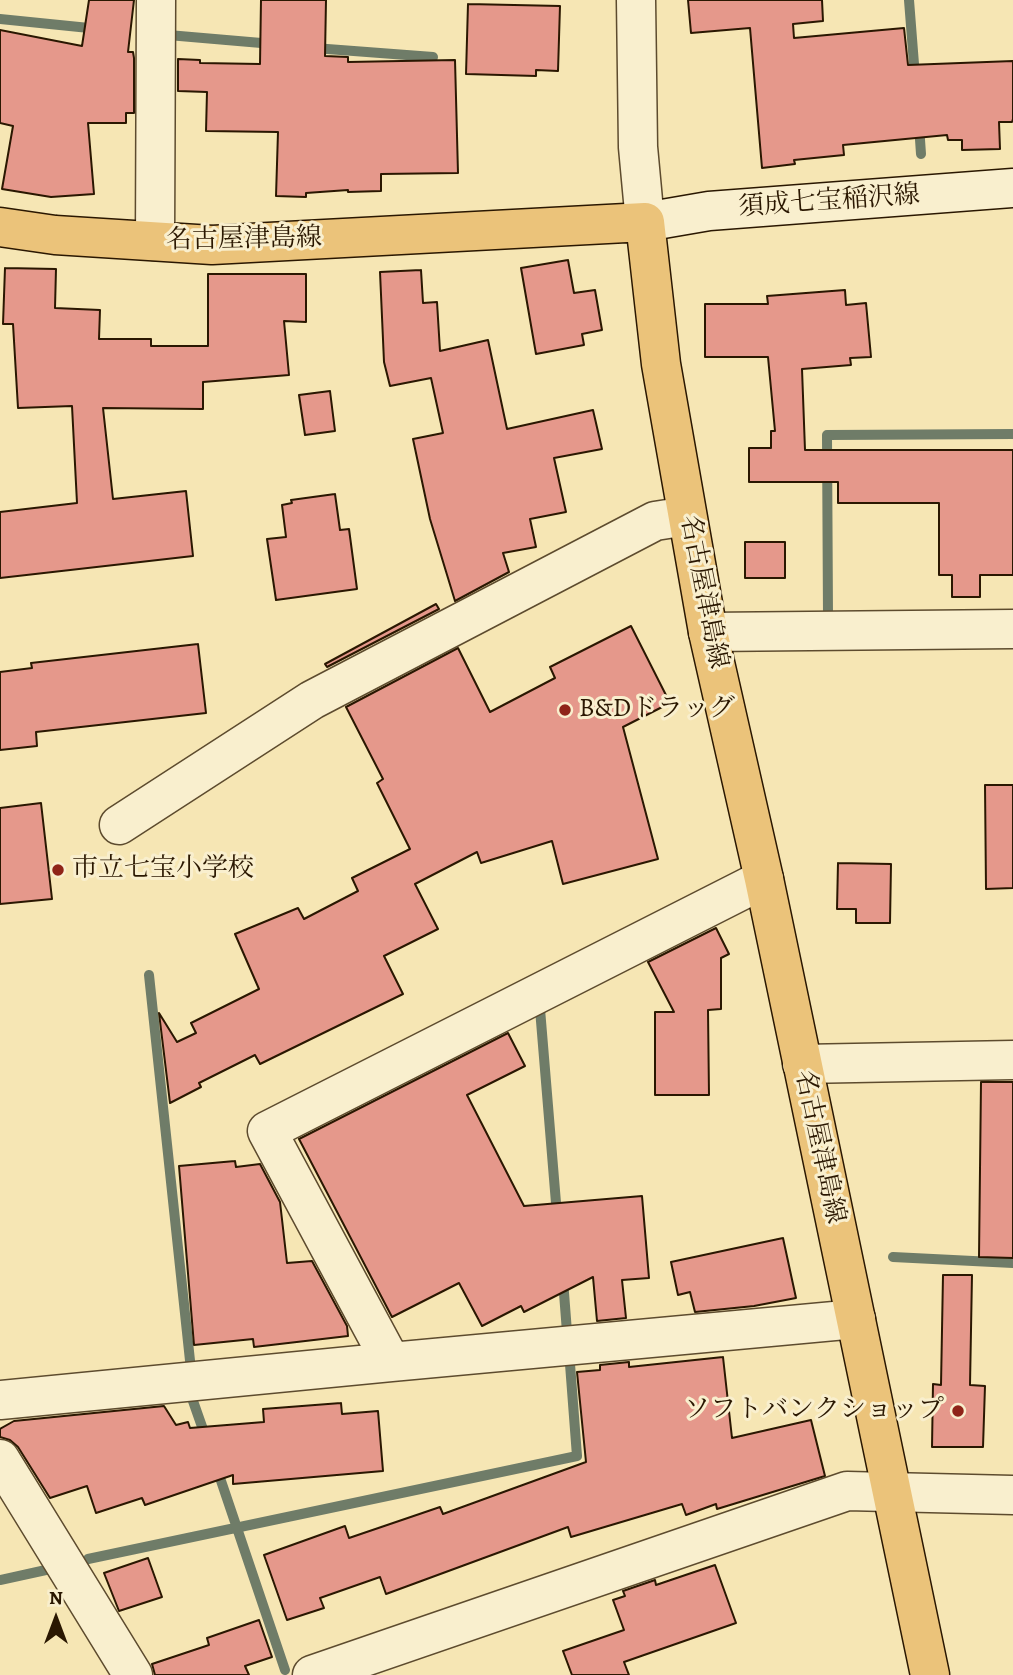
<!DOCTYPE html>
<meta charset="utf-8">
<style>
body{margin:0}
#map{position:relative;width:1013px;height:1675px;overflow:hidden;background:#f6e6b4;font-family:Alegreya,serif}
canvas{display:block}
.north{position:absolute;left:21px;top:1584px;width:70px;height:70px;-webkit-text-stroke:5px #f9efce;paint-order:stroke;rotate:0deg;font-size:19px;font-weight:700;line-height:28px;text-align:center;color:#2a1701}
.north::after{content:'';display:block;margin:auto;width:24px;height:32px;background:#2a1701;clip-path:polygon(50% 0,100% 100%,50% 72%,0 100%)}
</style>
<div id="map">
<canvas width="1013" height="1675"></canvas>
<div class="north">N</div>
</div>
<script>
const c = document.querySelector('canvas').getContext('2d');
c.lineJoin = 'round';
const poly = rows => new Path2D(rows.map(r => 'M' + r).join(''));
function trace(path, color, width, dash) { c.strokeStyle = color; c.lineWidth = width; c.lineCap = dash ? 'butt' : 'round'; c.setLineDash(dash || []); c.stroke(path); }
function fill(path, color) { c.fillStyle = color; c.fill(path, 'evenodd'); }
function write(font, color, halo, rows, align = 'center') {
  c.font = font + ' Alegreya,"Noto Serif JP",serif'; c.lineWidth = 6; c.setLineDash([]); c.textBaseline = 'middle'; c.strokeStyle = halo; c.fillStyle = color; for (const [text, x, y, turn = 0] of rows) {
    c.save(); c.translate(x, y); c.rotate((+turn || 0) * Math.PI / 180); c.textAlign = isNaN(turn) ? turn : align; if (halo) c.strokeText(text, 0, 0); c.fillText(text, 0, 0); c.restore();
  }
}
trace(poly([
 [909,0,915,77],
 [0,19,99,29],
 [168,35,273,44],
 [314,48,433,57],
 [919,125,921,154],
 [828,617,827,435,1013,434],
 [149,975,191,1370],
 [540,1009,557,1215],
 [893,1257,1013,1263],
 [563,1280,567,1332],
 [193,1401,206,1438],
 [216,1466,285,1670],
 [88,1559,577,1456,570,1364],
 [0,1580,55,1568]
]), '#6f7c68', 10);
const building = poly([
 [89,0,134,0,128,52,133,52,134,58,134,113,126,113,126,123,88,123,94,194,51,197,2,189,13,126,0,123,0,30,82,46,89,0],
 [261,0,326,0,325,56,348,57,348,62,455,60,458,173,381,174,381,191,348,192,348,190,306,193,306,197,276,196,278,132,206,131,207,92,178,91,178,59,200,60,200,63,260,64,261,0],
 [688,0,822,0,823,21,793,24,794,38,904,28,908,65,1013,61,1013,119,1012,122,999,122,1000,149,962,150,962,140,948,140,947,135,843,145,844,155,794,160,795,164,762,168,750,28,691,33,688,0],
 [468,4,560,6,558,71,536,70,536,76,466,74,468,4],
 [568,260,574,293,595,290,602,330,582,334,584,345,536,354,521,268,568,260],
 [5,268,56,269,55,308,100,310,99,339,151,339,151,346,208,346,208,274,306,274,306,322,284,321,289,375,203,382,203,409,103,408,113,499,186,491,193,556,0,578,0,512,77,503,72,406,18,408,13,324,3,324,5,268],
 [421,270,423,303,437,302,440,351,488,340,507,429,593,410,602,449,554,458,566,512,530,519,536,547,503,553,509,572,455,601,430,519,413,439,443,433,431,378,390,386,384,362,380,272,421,270],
 [845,290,846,305,866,303,871,357,850,358,851,365,802,369,805,450,1013,450,1013,575,980,575,980,597,952,597,952,575,939,575,939,503,838,503,838,482,749,482,749,448,771,448,771,431,775,431,768,357,705,357,705,304,768,304,767,296,845,290],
 [330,391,335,431,305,435,299,395,330,391],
 [335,494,340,530,349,529,357,589,276,600,267,539,286,537,282,505,292,503,291,500,335,494],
 [745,542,785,542,785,578,745,578,745,542],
 [436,604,439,609,327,667,325,664,436,604],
 [631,626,670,703,623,727,658,859,563,884,552,841,481,863,477,852,415,884,438,929,384,956,403,994,260,1064,255,1055,199,1083,201,1087,170,1103,159,1013,177,1042,196,1033,191,1023,259,989,235,934,298,908,304,919,358,891,352,878,410,849,377,783,383,779,346,707,458,648,490,712,555,678,550,667,631,626],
 [198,644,206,713,36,732,37,746,0,750,0,672,32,668,31,663,198,644],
 [985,785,1013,785,1013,888,986,889,985,785],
 [41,803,52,899,0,904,0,808,41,803],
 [838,863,891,864,890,923,856,923,856,909,837,909,838,863],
 [716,928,729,954,721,958,721,1009,708,1010,709,1095,655,1095,655,1012,674,1012,648,962,716,928],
 [508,1033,525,1066,467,1095,524,1206,642,1196,649,1278,622,1280,626,1318,597,1321,593,1277,524,1312,521,1306,482,1326,459,1283,392,1317,299,1139,508,1033],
 [981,1082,1013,1082,1013,1258,979,1257,981,1082],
 [235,1161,236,1167,260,1164,280,1202,287,1263,312,1261,347,1326,348,1336,254,1347,253,1339,194,1345,179,1166,235,1161],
 [783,1238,796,1298,754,1306,695,1312,690,1292,678,1295,671,1262,783,1238],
 [943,1275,972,1275,970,1385,985,1386,983,1447,932,1447,933,1384,941,1385,943,1275],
 [723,1357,732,1438,811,1420,825,1476,717,1509,716,1504,686,1515,682,1504,571,1537,568,1527,386,1594,380,1577,320,1598,324,1608,287,1620,264,1555,345,1526,349,1538,440,1507,443,1514,586,1462,577,1372,600,1370,600,1365,629,1362,629,1367,723,1357],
 [341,1403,342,1414,378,1411,383,1471,233,1484,233,1475,145,1505,142,1498,96,1513,87,1486,50,1498,18,1447,10,1440,0,1437,0,1429,14,1421,164,1406,176,1425,188,1422,190,1428,264,1422,263,1409,341,1403],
 [148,1558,162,1597,119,1611,104,1573,148,1558],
 [715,1565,736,1623,624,1662,629,1675,572,1675,563,1651,624,1630,613,1600,625,1596,623,1591,655,1580,656,1585,715,1565],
 [259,1620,272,1657,245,1666,249,1675,155,1675,152,1664,209,1645,207,1638,259,1620]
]);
fill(building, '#e5988b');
trace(building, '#2a1701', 2);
const minor = poly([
 [155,241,156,0],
 [708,632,1013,629],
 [119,825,312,700,655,521,687,516],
 [764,879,267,1131,391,1362,856,1319],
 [802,1064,1013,1060],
 [0,1400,391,1362],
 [0,1459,133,1675],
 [312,1675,847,1491,1013,1495]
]);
const tertiary = poly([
 [636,0,638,147,645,222]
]);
const secondary = poly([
 [645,222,709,211,1013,188]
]);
const primary = poly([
 [0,227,55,235,212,245,645,222,661,364,708,632,764,879,930,1675]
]);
trace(minor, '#5d4b2e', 41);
trace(tertiary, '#5d4b2e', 41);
trace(secondary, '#2a1701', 41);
trace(primary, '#2a1701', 41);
trace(minor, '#f9efce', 38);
trace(tertiary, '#f9efce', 38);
trace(secondary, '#f9efce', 38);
trace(primary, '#ebc37a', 38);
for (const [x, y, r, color] of [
 [565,710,7,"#8f2418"],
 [58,870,7,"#8f2418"],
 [958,1411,7,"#8f2418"]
]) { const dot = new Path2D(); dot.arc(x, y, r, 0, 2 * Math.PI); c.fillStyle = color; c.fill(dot); trace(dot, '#f9efce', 2.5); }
write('26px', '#2a1701', '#f9efce', [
 ["須成七宝稲沢線",829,202,-4],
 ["名古屋津島線",244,240,-1],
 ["名古屋津島線",703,592,79],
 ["名古屋津島線",819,1147,78]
]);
write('26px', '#2a1701', '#f9efce', [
 ["B&Dドラッグ",579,710],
 ["市立七宝小学校",72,870],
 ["ソフトバンクショップ",944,1411,"right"]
], 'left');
</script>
